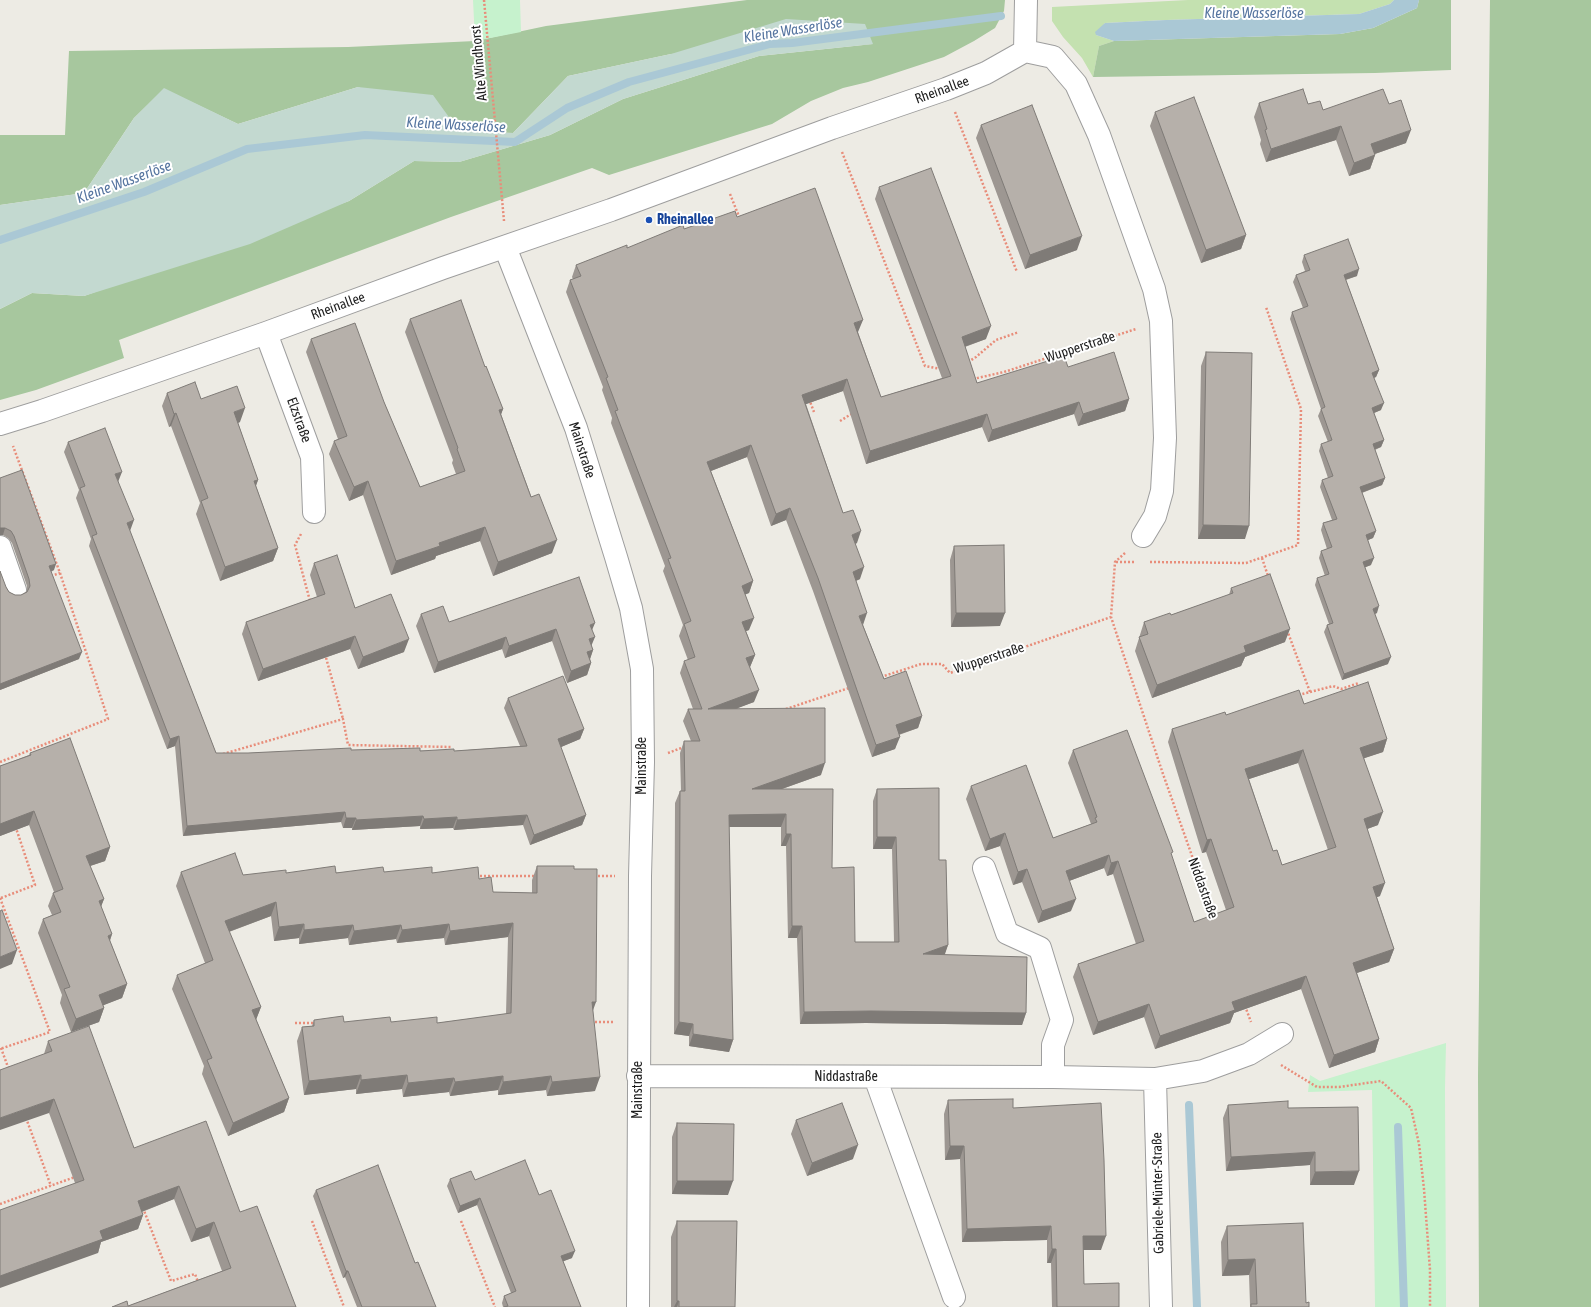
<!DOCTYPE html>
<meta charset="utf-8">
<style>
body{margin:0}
canvas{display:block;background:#edebe4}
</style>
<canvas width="1591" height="1307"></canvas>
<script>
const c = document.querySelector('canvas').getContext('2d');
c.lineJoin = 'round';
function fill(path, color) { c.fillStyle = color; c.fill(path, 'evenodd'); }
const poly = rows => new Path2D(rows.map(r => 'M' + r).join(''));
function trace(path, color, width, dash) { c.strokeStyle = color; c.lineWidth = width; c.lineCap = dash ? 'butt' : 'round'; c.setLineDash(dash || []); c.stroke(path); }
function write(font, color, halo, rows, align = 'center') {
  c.font = font + ' "Asap Condensed",sans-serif'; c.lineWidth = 4; c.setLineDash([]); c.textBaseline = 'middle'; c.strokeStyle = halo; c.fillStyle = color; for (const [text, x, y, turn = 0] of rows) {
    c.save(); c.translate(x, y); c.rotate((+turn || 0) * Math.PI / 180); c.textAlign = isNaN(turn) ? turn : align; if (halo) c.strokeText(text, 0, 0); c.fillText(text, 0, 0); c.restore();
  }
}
fill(poly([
 [1188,0,1394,0,1390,4,1359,14,1166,20,1105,23,1096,35,1114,41,1099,46,1093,77,1082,58,1063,37,1052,21,1052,7]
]), '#c4e1b0');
fill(poly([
 [747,0,1005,0,1004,11,995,28,974,41,944,57,868,82,843,88,811,101,772,124,609,175,592,168,451,217,119,340,124,358,36,390,0,400,0,309,32,293,84,296,349,201,414,161,459,162,550,135,623,99,759,56,873,44,671,54,568,76,513,133,459,131,358,87,238,124,164,89,134,118,84,193,0,205,0,135,65,135,69,51,348,47,475,41,546,26],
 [1419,0,1451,0,1451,70,1375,73,1093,77,1099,46,1114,41,1340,34,1373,28,1417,8],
 [1490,0,1591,0,1591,1307,1479,1307,1478,1075]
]), '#a7c79e');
fill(poly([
 [786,19,865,24,873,44,759,56,623,99,550,135,459,162,414,161,349,201,250,244,84,296,32,293,0,309,0,205,84,193,134,118,164,88,238,124,358,87,433,95,459,131,513,133,568,76,671,54]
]), '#c3d9d0');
fill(poly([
 [473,0,520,0,521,32,475,41],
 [1446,1043,1445,1089,1446,1307,1375,1307,1372,1090,1308,1092,1310,1075,1320,1081]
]), '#c6f2cd');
fill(poly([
 [1394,0,1419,0,1417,8,1373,28,1340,34,1114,41,1096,35,1095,32,1105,23,1166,20,1359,14,1390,4]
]), '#aac8d5');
trace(poly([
 [0,240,144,192,247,149,365,135,515,142,567,108,629,82,770,44,792,43,1001,16],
 [1189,1105,1197,1307],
 [1398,1127,1404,1307]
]), '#aac8d5', 8);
const minor = poly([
 [1025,51,1053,57,1076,84,1099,135,1154,289,1161,321,1165,438,1162,491,1155,516,1143,536],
 [1025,51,1026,0],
 [505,247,576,428,616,557,631,608,642,669,643,762,640,876,638,1307],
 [266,333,312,457,314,512],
 [0,424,42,411,266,333,443,268,611,210,832,128,946,89,986,73,1025,51],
 [0,547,15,590],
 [984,868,1007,933,1040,948,1062,1020,1053,1045,1053,1077],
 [638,1076,1053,1077,1155,1079,1203,1071,1249,1054,1282,1034],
 [875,1077,954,1297],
 [1155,1079,1161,1307]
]);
trace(minor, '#9e9e9e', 24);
trace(poly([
 [484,0,504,221],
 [955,112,1017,272],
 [842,152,925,366,941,369],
 [730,194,740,219],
 [968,362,976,357,996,340,1019,332],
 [973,379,1004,372,1136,329],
 [809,399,814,412],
 [840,421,853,413],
 [301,534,295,545,310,601],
 [1125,553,1115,562,1111,617,1163,774,1214,918],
 [1262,558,1268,576],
 [1116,562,1135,562],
 [1150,562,1246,563,1298,545,1301,409,1266,307],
 [51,576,60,573],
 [1287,630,1310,692,1299,695],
 [325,654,343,719],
 [881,677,921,664,942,664,950,673,1111,617],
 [1310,692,1333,686,1341,689,1359,683],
 [786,709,849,688],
 [668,753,684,747],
 [223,754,343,719,348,745,452,747],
 [0,762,108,719,60,573,13,446],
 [476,876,537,876],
 [594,876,615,876],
 [0,898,50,1032,0,1049],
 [1,898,35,885,16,828],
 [1245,1006,1251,1022],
 [591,1022,614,1022],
 [295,1023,316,1023],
 [1,1048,9,1070],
 [1281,1065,1317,1087,1339,1087,1381,1081,1411,1108,1419,1144,1424,1189,1430,1270,1430,1307],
 [26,1118,51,1186],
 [0,1204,75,1177],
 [143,1208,171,1281,195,1274,198,1282],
 [312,1221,344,1307],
 [461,1221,495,1307]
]), '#e88d7a', 2.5, [2, 2]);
trace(minor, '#fff', 22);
fill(poly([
 [1259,103,1308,104,1323,110,1389,104,1406,143,1375,154,1375,155,1370,169,1349,176,1336,140,1266,162,1260,144,1261,140,1254,117],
 [1155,112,1246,235,1241,249,1201,263,1150,126],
 [981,125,1077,250,1025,269,976,138],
 [879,187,986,339,965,347,977,383,1068,367,1129,399,1125,411,1078,426,1074,414,988,442,982,427,866,464,843,391,806,404,843,513,857,543,855,544,860,579,856,581,863,625,884,679,922,716,918,728,899,735,895,749,872,757,813,591,786,520,771,526,747,457,711,471,753,581,749,593,745,594,749,630,746,631,755,655,750,667,754,702,737,708,821,775,782,789,832,868,855,942,894,942,892,849,873,849,873,801,877,789,939,860,948,945,944,955,1026,1013,1022,1025,866,1023,800,1024,797,938,788,938,786,846,781,846,781,827,729,827,733,1040,729,1052,689,1046,689,1036,674,1034,675,803,680,791,681,791,680,753,684,741,691,741,683,721,688,709,693,709,680,673,684,661,688,660,679,636,683,625,663,571,665,566,611,423,612,418,602,390,603,387,566,292,570,280,573,279,572,277,576,265,684,229,737,217,858,332,881,397,942,378,875,199],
 [1304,255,1357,276,1346,280,1379,370,1376,377,1374,378,1381,410,1374,413,1384,440,1381,447,1375,450,1385,478,1382,485,1362,493,1376,531,1373,538,1368,540,1371,565,1365,567,1377,613,1375,614,1388,664,1342,680,1324,632,1327,625,1329,624,1315,585,1317,578,1325,576,1319,558,1321,551,1327,549,1321,530,1323,523,1332,520,1320,487,1322,480,1328,478,1319,451,1321,444,1328,442,1318,416,1321,409,1290,319,1292,312,1303,308,1293,282,1296,275,1305,271,1302,262],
 [410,319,485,367,503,409,501,414,552,553,493,576,480,541,436,556,435,559,391,575,363,495,349,501,329,454,334,441,338,439,306,352,311,339,384,402,420,487,456,474,452,463,453,460,405,332],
 [1206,352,1245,539,1198,539,1201,366],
 [167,393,201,399,240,422,238,423,258,480,256,486,278,548,273,561,220,581,196,514,200,503,171,426,169,427,162,406],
 [68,442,118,481,130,531,216,753,248,753,351,750,454,751,520,746,504,708,508,698,584,729,580,739,561,747,586,815,582,825,530,845,523,825,454,830,453,828,420,829,420,826,352,830,352,828,343,828,341,822,183,836,175,746,167,749,89,546,91,539,76,498,79,490,64,452],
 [0,478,54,570,51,572,79,659,0,690,6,587,9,592,15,595,21,595,27,591,27,586,12,543,8,538,3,535],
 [954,546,1000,626,951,627,950,560],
 [314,563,355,608,404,652,358,669,350,649,258,681,242,634,246,622,317,597,310,575],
 [1231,588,1285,642,1245,657,1241,666,1152,698,1135,651,1144,622,1171,615,1229,595],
 [421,614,449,622,592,630,591,645,593,650,590,659,591,663,587,675,567,683,552,641,505,658,502,649,434,673,416,626],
 [1304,704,1387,739,1383,752,1364,758,1378,825,1367,829,1380,896,1377,897,1394,949,1389,962,1357,973,1379,1039,1375,1052,1329,1068,1301,989,1234,1013,1230,1023,1155,1049,1144,1017,1093,1035,1073,977,1078,964,1136,944,1113,874,1107,876,1104,868,1069,881,1071,911,1038,923,1022,882,1013,885,1000,846,985,851,966,799,971,786,1053,838,1091,824,1068,763,1073,750,1171,856,1194,922,1226,910,1206,852,1202,853,1168,742,1172,729,1226,715],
 [1298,763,1328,850,1282,865,1273,851,1249,779],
 [30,753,110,847,105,861,90,866,104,899,101,906,112,934,110,941,127,984,122,998,103,1005,104,1008,99,1022,71,1032,60,1003,62,995,38,933,43,919,52,915,48,906,53,893,54,892,29,825,0,836,0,766,29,755],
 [537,866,593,1011,595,1091,547,1096,546,1090,498,1095,498,1090,450,1096,449,1092,403,1097,402,1089,356,1094,356,1089,304,1095,297,1041,302,1027,312,1026,314,1020,344,1022,437,1023,506,1014,508,937,445,945,444,938,397,943,396,939,349,945,348,938,299,944,299,938,274,941,271,916,229,932,261,1007,256,1019,289,1098,284,1112,228,1136,202,1074,204,1066,172,989,177,975,205,963,176,886,181,872,243,875,286,873,384,872,432,873,479,879,493,892,532,893,532,880],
 [48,1041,134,1148,240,1212,296,1307,128,1306,222,1271,209,1236,191,1242,174,1199,142,1212,143,1215,138,1229,101,1242,98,1253,75,1183,49,1113,44,1054],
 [948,1100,1013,1108,1101,1250,1083,1250,1084,1284,1119,1307,1052,1307,1051,1263,1047,1263,1047,1240,962,1242,960,1159,945,1160,944,1114],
 [1228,1105,1288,1108,1354,1185,1310,1185,1310,1165,1226,1171,1223,1118],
 [796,1120,853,1159,807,1176,791,1134],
 [677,1123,728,1195,672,1194,672,1137],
 [450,1179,475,1180,539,1195,572,1258,563,1261,581,1307,503,1307,502,1303,504,1296,511,1293,477,1205,458,1213,447,1186],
 [316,1190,415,1263,436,1307,357,1307,345,1277,343,1278,313,1196],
 [677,1221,735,1307,671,1307,671,1237],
 [1227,1226,1306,1303,1309,1307,1250,1307,1250,1305,1249,1275,1222,1276,1221,1242]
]), '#9d9792');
fill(poly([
 [1341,126,1336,140,1266,162,1271,149],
 [1411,130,1406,143,1366,157,1371,144],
 [1375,155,1370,169,1349,176,1354,163],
 [1246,235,1241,249,1201,263,1206,250],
 [1082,236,1077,250,1025,269,1030,255],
 [1359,269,1357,276,1341,281,1344,275],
 [863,320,858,332,850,335,854,323],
 [991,326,986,339,958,349,962,337],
 [1379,370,1376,377,1370,379,1372,373],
 [847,379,843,391,798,407,802,395],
 [1129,399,1125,411,1078,426,1083,414],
 [1079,402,1074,414,988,442,992,430],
 [1384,403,1381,410,1369,415,1372,408],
 [245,408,240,422,229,426,234,412],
 [503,409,498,423,499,410],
 [176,413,171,426,169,427,174,414],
 [987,414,982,427,866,464,870,451],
 [1384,440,1381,447,1370,451,1373,444],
 [751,445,747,457,703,474,707,462],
 [122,472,118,482,115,474],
 [1385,478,1382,485,1358,494,1360,487],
 [258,480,253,493,254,481],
 [368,481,363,495,349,501,354,487],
 [790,508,786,520,771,526,776,514],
 [134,520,130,531,127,523],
 [1203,525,1249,526,1245,539,1198,539],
 [485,527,480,541,436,556,435,559,391,575,396,561,439,543],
 [0,528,5,528,3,535,0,535],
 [861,531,857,543,848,547,852,535],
 [1376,531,1373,538,1363,542,1366,535],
 [557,540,552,553,493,576,498,562],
 [278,548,273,561,220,581,225,567],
 [1374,558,1371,565,1361,569,1363,562],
 [56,564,54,570,46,573,49,566],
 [864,567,860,579,848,584,853,572],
 [753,581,749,593,737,598,742,586],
 [1379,606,1377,613,1371,615,1373,609],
 [867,613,863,625,859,616],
 [956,613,1005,613,1000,626,951,627],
 [754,618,749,630,738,634,742,622],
 [595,623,590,635,590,625],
 [556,629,552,641,505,658,509,646],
 [1290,629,1285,642,1245,657,1241,666,1152,698,1157,685,1244,646],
 [355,636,350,649,258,681,263,669],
 [506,637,502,649,434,673,438,662],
 [595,637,590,649,589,639],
 [409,639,404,652,358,669,363,657],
 [593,650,589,662,587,652],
 [82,652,79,659,0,690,0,684],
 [755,655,750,667,742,670,746,658],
 [1391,657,1388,664,1342,680,1344,674],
 [591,663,587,675,567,683,571,671],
 [759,690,754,702,704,721,708,709],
 [922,716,918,728,891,737,896,725],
 [584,729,580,739,554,750,558,739],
 [179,736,175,746,167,749,170,739],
 [900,737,895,749,872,757,876,745],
 [1387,739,1383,752,1356,761,1360,748],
 [1303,750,1298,763,1240,782,1245,769],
 [825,763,821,775,748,801,752,789],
 [34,811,29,825,0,836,0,824],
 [345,812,341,822,183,836,187,826],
 [1383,812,1378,825,1359,832,1364,819],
 [786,814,781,827,725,827,729,815],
 [527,815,523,825,454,830,457,820],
 [586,815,582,825,530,845,534,835],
 [423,816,420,826,352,830,356,820],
 [457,817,453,828,420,829,424,819],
 [346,818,356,818,352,828,343,828],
 [1005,833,1000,846,985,851,990,839],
 [786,834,791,834,786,846,781,846],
 [877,837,896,837,892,849,873,849],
 [1211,839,1206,852,1202,853,1207,840],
 [110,847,105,861,81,869,86,856],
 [1109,855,1104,868,1061,884,1066,871],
 [1118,861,1113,874,1107,876,1111,863],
 [1027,869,1022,882,1013,885,1018,872],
 [1385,883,1380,896,1369,900,1373,887],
 [104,899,99,912,99,901],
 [1076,899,1071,911,1038,923,1042,911],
 [276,902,271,916,220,935,225,921],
 [513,923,508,937,445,945,450,931],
 [304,924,299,938,274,941,279,927],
 [449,924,444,938,397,943,402,930],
 [353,925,348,938,299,944,304,930],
 [401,925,396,939,349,945,354,931],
 [792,926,802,926,797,938,788,938],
 [112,934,107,948,108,936],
 [948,945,944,957,923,954],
 [1394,949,1389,962,1348,976,1353,963],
 [17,950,12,964,0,969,0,957],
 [1306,976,1301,989,1234,1013,1230,1023,1155,1049,1160,1036,1232,1002],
 [127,984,122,998,94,1009,99,995],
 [592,1002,596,1002,591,1016],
 [1149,1004,1144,1017,1093,1035,1098,1022],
 [261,1007,256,1020,252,1010],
 [104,1008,99,1022,71,1032,76,1019],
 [871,1011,1026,1013,1022,1025,866,1023,800,1024,804,1012],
 [679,1022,693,1024,689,1036,674,1034],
 [693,1034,733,1040,729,1052,689,1046],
 [1379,1039,1375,1052,1329,1068,1334,1055],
 [361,1075,356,1089,304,1095,309,1081],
 [407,1075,402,1089,356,1094,361,1080],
 [503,1076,498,1090,450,1096,455,1082],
 [551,1076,546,1090,498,1095,503,1082],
 [600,1077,595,1091,547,1096,552,1082],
 [454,1078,449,1092,403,1097,408,1083],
 [289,1098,284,1112,228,1136,233,1123],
 [54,1099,49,1113,0,1130,0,1118],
 [858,1145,853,1159,807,1176,812,1163],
 [950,1146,964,1146,960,1159,945,1160],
 [1315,1152,1310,1165,1226,1171,1231,1157],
 [1359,1171,1354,1185,1310,1185,1315,1172],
 [677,1181,733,1181,728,1195,672,1194],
 [179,1186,174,1199,133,1215,138,1201],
 [480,1198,477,1205,458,1213,460,1206],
 [143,1215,138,1229,101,1242,98,1253,0,1288,0,1276,100,1231],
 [214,1222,209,1236,191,1242,196,1229],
 [1051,1226,1047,1240,962,1242,967,1229],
 [1083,1236,1106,1236,1101,1250,1078,1250],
 [1052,1249,1056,1249,1051,1263,1047,1263],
 [575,1251,572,1258,559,1263,561,1256],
 [1255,1259,1249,1275,1222,1276,1228,1260],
 [346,1271,348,1271,345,1277,343,1278],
 [677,1301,679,1301,677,1307,674,1307]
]), '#7f7b77');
const building = poly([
 [1303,89,1308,104,1320,101,1323,110,1383,89,1389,104,1401,100,1411,130,1371,144,1375,155,1354,163,1341,126,1271,149,1265,130,1267,129,1259,103,1303,89],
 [1194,97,1246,235,1206,250,1155,112,1194,97],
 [1032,105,1082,236,1030,255,981,125,1032,105],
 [931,168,991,326,962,337,977,383,1064,356,1068,367,1114,352,1129,399,1083,414,1079,402,992,430,987,414,870,451,847,379,802,395,843,513,853,510,861,531,852,535,864,567,853,572,867,613,859,616,884,679,906,671,922,716,896,725,900,737,876,745,818,578,790,508,776,514,751,445,707,462,753,581,742,586,754,618,742,622,755,655,746,658,759,690,708,709,825,708,825,763,752,789,833,789,832,868,854,867,855,942,899,942,896,837,877,837,877,789,939,788,939,860,946,860,948,945,923,954,1027,957,1026,1013,871,1011,804,1012,802,926,792,926,791,834,786,834,786,814,729,815,733,1040,693,1034,693,1024,679,1022,680,791,685,791,684,741,700,741,688,709,702,709,684,661,695,657,684,624,691,621,668,559,671,558,615,411,618,410,606,378,608,377,570,280,581,276,576,265,627,245,627,248,683,225,684,229,735,211,737,217,815,188,863,320,854,323,881,397,951,376,879,187,931,168],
 [1348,239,1359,269,1344,275,1379,370,1372,373,1384,403,1372,408,1384,440,1373,444,1385,478,1360,487,1376,531,1366,535,1374,558,1363,562,1379,606,1373,609,1391,657,1344,674,1327,625,1333,623,1317,578,1329,574,1321,551,1332,547,1323,523,1337,519,1322,480,1333,476,1321,444,1332,440,1321,409,1325,407,1292,312,1308,306,1296,275,1310,270,1304,255,1348,239],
 [461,300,485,367,486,366,503,409,499,410,531,497,539,494,557,540,498,562,485,527,439,543,440,546,396,561,368,481,354,487,334,441,347,436,311,339,355,323,384,402,420,487,465,471,457,449,458,448,410,319,461,300],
 [1206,352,1252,353,1249,526,1203,525,1206,352],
 [195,382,201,399,237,386,245,408,234,412,258,480,254,481,278,548,225,567,201,501,208,498,176,413,174,414,167,393,195,382],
 [105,428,122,472,115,474,134,520,127,523,216,753,248,753,351,748,351,750,420,748,420,751,454,749,454,751,527,746,508,698,563,676,584,729,558,739,586,815,534,835,527,815,457,820,457,817,424,819,423,816,356,820,356,818,346,818,345,812,187,826,179,736,170,739,92,536,97,534,80,488,85,486,68,442,105,428],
 [22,470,56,564,49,566,82,652,0,684,0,571,6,587,9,592,15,595,21,595,27,592,30,586,29,579,14,536,11,531,5,528,0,528,0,478,22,470],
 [1004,545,1005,613,956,613,954,546,1004,545],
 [337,555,355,608,391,594,409,639,363,657,355,636,263,669,246,622,325,594,314,563,337,555],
 [1270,574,1290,629,1244,646,1246,652,1157,685,1139,637,1148,634,1144,622,1170,613,1171,615,1233,593,1231,588,1270,574],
 [579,577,595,623,590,625,595,637,589,639,593,650,587,652,591,663,571,671,556,629,509,646,506,637,438,662,421,614,443,606,449,622,579,577],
 [1368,682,1387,739,1360,748,1383,812,1364,819,1385,883,1373,887,1394,949,1353,963,1379,1039,1334,1055,1306,976,1232,1002,1235,1010,1160,1036,1149,1004,1098,1022,1078,964,1144,941,1118,861,1111,863,1109,855,1066,871,1076,899,1042,911,1027,869,1018,872,1005,833,990,839,971,786,1026,765,1053,838,1097,822,1095,818,1097,817,1073,750,1127,730,1173,852,1171,853,1194,922,1234,907,1211,839,1207,840,1172,729,1225,712,1226,715,1299,690,1304,704,1368,682],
 [1303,750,1336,847,1282,865,1277,850,1273,851,1245,769,1303,750],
 [70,738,110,847,86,856,104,899,99,901,112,934,108,936,127,984,99,995,104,1008,76,1019,64,989,70,987,43,919,61,912,53,893,63,889,34,811,0,824,0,766,31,755,30,753,70,738],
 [235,853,243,875,286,870,286,873,335,866,336,873,383,867,384,872,432,867,432,873,478,867,479,879,491,877,493,892,537,893,537,866,574,866,574,869,597,869,596,1002,592,1002,600,1077,552,1082,551,1076,503,1082,503,1076,455,1082,454,1078,408,1083,407,1075,361,1080,361,1075,309,1081,302,1027,314,1026,314,1020,343,1016,344,1022,390,1017,391,1022,437,1017,437,1023,511,1013,513,923,450,931,449,924,402,930,401,925,354,931,353,925,304,930,304,924,279,927,276,902,225,921,261,1007,252,1010,289,1098,233,1123,207,1060,212,1058,177,975,213,960,181,872,235,853],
 [2,910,17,950,0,957,0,911,2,910],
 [89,1026,134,1148,206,1121,240,1212,257,1206,296,1307,112,1307,127,1301,128,1306,231,1268,214,1222,196,1229,179,1186,138,1201,143,1215,100,1231,103,1239,0,1276,0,1210,84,1180,54,1099,0,1118,0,1070,52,1051,48,1041,89,1026],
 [1013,1099,1013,1108,1101,1103,1104,1160,1106,1236,1083,1236,1084,1284,1119,1283,1119,1307,1057,1307,1056,1249,1052,1249,1051,1226,967,1229,964,1146,950,1146,948,1100,1013,1099],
 [1288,1101,1288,1108,1358,1107,1359,1171,1315,1172,1315,1152,1231,1157,1228,1105,1288,1101],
 [842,1103,858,1145,812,1163,796,1120,842,1103],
 [677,1123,734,1124,733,1181,677,1181,677,1123],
 [525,1160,539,1195,551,1190,575,1251,561,1256,581,1307,504,1307,508,1306,504,1296,516,1291,480,1198,460,1206,450,1179,471,1171,475,1180,525,1160],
 [378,1165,415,1263,418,1262,436,1307,362,1307,348,1271,346,1271,316,1190,378,1165],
 [677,1221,737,1221,735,1307,679,1307,679,1301,677,1301,677,1221],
 [1303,1223,1306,1303,1309,1302,1309,1307,1251,1307,1251,1304,1257,1304,1255,1259,1228,1260,1227,1226,1303,1223]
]);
fill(building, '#b6b0aa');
trace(building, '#7f7b77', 1);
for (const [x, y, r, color] of [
 [649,220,4,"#1a4fb4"]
]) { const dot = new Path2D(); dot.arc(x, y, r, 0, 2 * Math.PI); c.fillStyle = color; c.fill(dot); trace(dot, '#fff', 1.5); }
write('14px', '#1d1d1d', '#fff', [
 ["Alte Windhorst",479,63,-95],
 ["Rheinallee",942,90,-20],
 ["Rheinallee",338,306,-20],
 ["Wupperstraße",1080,347,-18],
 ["Elzstraße",299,420,70],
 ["Mainstraße",582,450,72],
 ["Wupperstraße",989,658,-18],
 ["Mainstraße",642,766,-90],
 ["Niddastraße",1203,888,70],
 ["Niddastraße",846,1077],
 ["Mainstraße",638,1090,-90],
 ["Gabriele-Münter-Straße",1158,1193,-91]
]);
write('bold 14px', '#164399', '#fff', [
 ["Rheinallee",657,220]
], 'left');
write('italic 15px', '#5675a0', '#fff', [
 ["Kleine Wasserlöse",1254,13],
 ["Kleine Wasserlöse",793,30,-9],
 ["Kleine Wasserlöse",456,125,3],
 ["Kleine Wasserlöse",124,182,-20]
]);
</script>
